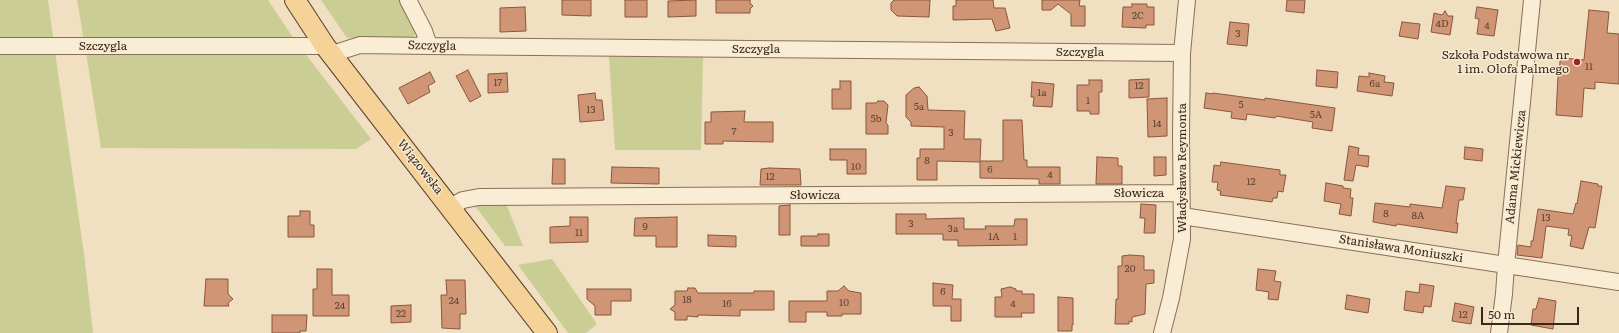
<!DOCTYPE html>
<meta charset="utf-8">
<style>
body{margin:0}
#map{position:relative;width:1619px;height:333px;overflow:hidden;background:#f0dfc1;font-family:Literata,serif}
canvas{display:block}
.scale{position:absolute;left:1481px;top:307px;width:98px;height:18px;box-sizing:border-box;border:2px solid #39291d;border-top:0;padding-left:5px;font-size:12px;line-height:14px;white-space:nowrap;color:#39291d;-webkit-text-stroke:3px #f7ead1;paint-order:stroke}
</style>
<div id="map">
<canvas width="1619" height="333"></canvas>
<div class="scale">50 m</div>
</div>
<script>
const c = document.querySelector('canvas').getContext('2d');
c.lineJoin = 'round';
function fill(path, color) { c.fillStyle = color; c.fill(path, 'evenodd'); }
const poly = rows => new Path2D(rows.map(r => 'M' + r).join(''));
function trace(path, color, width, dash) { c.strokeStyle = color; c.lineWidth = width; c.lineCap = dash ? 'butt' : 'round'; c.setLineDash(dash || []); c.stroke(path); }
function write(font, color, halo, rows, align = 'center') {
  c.font = font + ' Literata,serif'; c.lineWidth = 3; c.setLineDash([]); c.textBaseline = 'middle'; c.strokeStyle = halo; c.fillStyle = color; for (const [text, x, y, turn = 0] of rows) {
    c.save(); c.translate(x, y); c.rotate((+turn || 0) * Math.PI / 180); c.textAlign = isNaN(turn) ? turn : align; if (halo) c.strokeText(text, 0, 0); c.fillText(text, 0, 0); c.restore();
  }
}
fill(poly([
 [0,0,48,0,53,37,0,38],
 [77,0,268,0,296,42,84,41],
 [321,0,401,0,418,33,408,40,347,38],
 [0,51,55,52,84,254,93,333,0,333],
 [86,52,304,52,371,139,356,149,101,148],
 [609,56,703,57,701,150,615,150],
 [505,201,523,246,505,246,472,202],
 [552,259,597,324,586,333,568,333,518,265]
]), '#cbce94');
const building = poly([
 [562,0,591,0,591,16,562,15,562,0],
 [625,0,647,0,647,17,625,17,625,0],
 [696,0,696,16,668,17,668,1,696,0],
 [716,0,750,0,750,3,753,6,750,9,750,13,716,13,716,0],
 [894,0,930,0,929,17,897,16,891,10,891,3,894,0],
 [956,0,993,0,994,8,1005,8,1010,28,996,31,992,19,953,20,953,6,956,6,956,0],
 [1042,0,1080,0,1079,6,1085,6,1085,26,1071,26,1071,14,1058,4,1051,10,1042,10,1042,0],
 [1287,0,1305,0,1304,13,1286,11,1287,0],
 [1132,4,1147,4,1147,7,1154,7,1154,25,1146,25,1146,28,1122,27,1123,7,1132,7,1132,4],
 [525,7,526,31,500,32,500,8,525,7],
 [1477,7,1498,10,1494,36,1477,34,1479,19,1475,18,1477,7],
 [1589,10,1609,12,1607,33,1619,34,1619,84,1595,82,1595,89,1584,88,1582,117,1556,115,1558,76,1559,76,1560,61,1564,58,1584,60,1589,10],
 [1445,11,1448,16,1453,16,1450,35,1431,32,1434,13,1442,15,1445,11],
 [1230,22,1249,24,1247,46,1227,44,1230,22],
 [1402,22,1420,24,1418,39,1399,36,1402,22],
 [468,70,481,96,470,102,456,76,468,70],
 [1317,70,1338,72,1337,88,1316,86,1317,70],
 [430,72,435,82,428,86,430,92,408,104,399,88,430,72],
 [507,73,508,92,488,93,488,74,507,73],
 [1369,73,1385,76,1384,82,1394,83,1392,96,1357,91,1359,76,1369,77,1369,73],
 [1149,79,1149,97,1129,98,1129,80,1149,79],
 [1089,80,1102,80,1102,92,1099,92,1099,114,1090,114,1090,111,1077,111,1077,85,1089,85,1089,80],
 [840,81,851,81,851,109,832,109,832,89,840,89,840,81],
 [1032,82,1054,84,1052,107,1033,106,1034,97,1031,97,1032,82],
 [919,87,927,96,928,110,965,111,964,139,981,139,980,161,1003,161,1003,120,1022,120,1024,160,1027,160,1027,167,1060,167,1060,184,1039,184,1039,179,980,178,980,162,937,161,937,180,917,180,917,158,920,158,920,149,944,149,944,127,911,126,911,122,906,117,906,95,914,88,919,87],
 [595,93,596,100,602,100,604,120,580,122,578,95,595,93],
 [1206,93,1213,94,1213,93,1265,100,1265,98,1335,108,1332,131,1312,128,1313,122,1276,116,1275,118,1247,114,1246,120,1231,118,1232,112,1204,108,1206,93],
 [1167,98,1167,136,1148,137,1147,99,1167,98],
 [878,101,884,101,888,105,886,123,888,125,888,134,866,134,866,103,876,103,878,101],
 [745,111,744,122,773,122,773,142,723,141,723,144,705,144,705,122,711,122,711,112,745,111],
 [1349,146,1359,148,1358,155,1369,156,1368,167,1356,165,1353,181,1344,180,1349,146],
 [1465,147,1483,149,1482,161,1464,159,1465,147],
 [830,149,866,149,866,174,847,174,847,160,830,160,830,149],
 [1097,157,1118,158,1118,166,1122,166,1122,184,1096,184,1097,157],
 [1154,157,1166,157,1166,175,1154,176,1154,157],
 [553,159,565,159,565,184,552,184,553,159],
 [1221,162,1280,170,1280,175,1286,175,1283,192,1278,191,1277,198,1273,198,1272,202,1220,195,1221,191,1217,190,1218,182,1212,182,1214,165,1220,166,1221,162],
 [612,167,659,168,659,184,611,183,612,167],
 [769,168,800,169,801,185,760,185,761,169,769,168],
 [1581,181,1598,184,1598,186,1602,186,1595,228,1589,227,1583,249,1570,246,1572,236,1568,235,1569,229,1546,226,1542,258,1517,255,1518,245,1531,247,1531,241,1533,241,1538,209,1573,214,1576,203,1577,204,1581,181],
 [1326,183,1343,186,1343,188,1351,189,1350,198,1353,198,1351,216,1339,214,1341,204,1324,201,1326,183],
 [1446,186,1465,188,1463,200,1459,200,1456,223,1458,223,1457,233,1397,224,1396,226,1373,222,1375,203,1410,207,1410,204,1442,208,1446,186],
 [1141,204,1156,205,1155,233,1144,233,1145,218,1140,218,1141,204],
 [790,205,790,235,779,235,779,206,790,205],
 [300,211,310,211,310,225,314,225,314,237,288,237,288,216,300,216,300,211],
 [896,214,926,214,926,219,964,218,964,229,986,229,985,226,1014,226,1015,219,1027,219,1027,245,958,246,958,240,943,240,943,234,896,234,896,214],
 [570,217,588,217,588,242,550,243,550,227,570,226,570,217],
 [677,217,677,247,656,247,656,236,634,236,635,218,677,217],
 [818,234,829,234,829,246,801,246,801,236,818,236,818,234],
 [708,235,736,236,736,247,708,246,708,235],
 [1130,255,1144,256,1144,270,1154,270,1154,283,1146,284,1145,314,1132,317,1132,322,1129,321,1129,324,1115,324,1116,299,1118,299,1118,266,1122,266,1122,256,1130,255],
 [317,269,332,269,332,295,349,295,349,316,313,316,313,289,317,289,317,269],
 [1258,269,1276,271,1274,281,1281,282,1278,300,1268,299,1269,292,1256,290,1258,269],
 [206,279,228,279,228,294,233,299,228,303,229,306,204,306,206,279],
 [446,280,465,280,466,314,460,314,460,329,442,328,441,295,447,295,446,280],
 [933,283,953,285,952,299,961,299,961,321,951,321,951,306,933,306,933,283],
 [1420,284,1434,286,1431,307,1424,306,1423,313,1404,310,1406,291,1419,293,1420,284],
 [844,286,849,291,861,293,861,314,842,314,842,316,827,316,827,312,806,312,806,322,789,322,789,301,827,301,827,291,838,291,844,286],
 [1010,287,1016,289,1016,291,1022,291,1022,294,1034,294,1034,313,1021,313,1022,317,995,317,995,297,1002,297,1001,289,1010,287],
 [688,288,695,288,698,293,754,293,754,291,774,291,774,310,740,310,740,316,698,315,698,317,687,316,687,320,675,320,675,312,670,309,675,305,675,291,687,291,688,288],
 [587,289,631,289,631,301,611,301,611,315,595,315,595,306,587,299,587,289],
 [1347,295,1370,299,1368,313,1345,309,1347,295],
 [1058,297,1073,298,1073,325,1072,325,1072,331,1058,331,1058,297],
 [1539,298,1556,301,1553,329,1531,325,1533,309,1536,309,1539,298],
 [1455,303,1474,307,1471,324,1452,321,1455,303],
 [411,305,411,322,391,323,391,306,411,305],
 [272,315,307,315,306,331,300,331,300,333,272,333,272,315]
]);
fill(building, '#d09575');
trace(building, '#8a563c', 1);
const minor = poly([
 [408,0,424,31,429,46],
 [0,46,325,46],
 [332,54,360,45,429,46,1182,53],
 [450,207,463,200,479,197,1181,193],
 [1182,216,1619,282],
 [1162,333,1171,298,1182,239,1181,135,1182,53,1187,0],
 [1499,333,1504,294,1506,265,1532,0]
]);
const major = poly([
 [295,0,325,46,547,333]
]);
trace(minor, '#8a6f58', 18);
trace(major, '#583e2c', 22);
trace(minor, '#faedd5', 16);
trace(major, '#f5d297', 20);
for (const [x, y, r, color] of [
 [1577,62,4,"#9c252d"]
]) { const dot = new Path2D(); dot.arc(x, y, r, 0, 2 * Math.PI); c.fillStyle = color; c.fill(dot); trace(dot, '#f7ead1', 1.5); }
write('10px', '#5f4433', null, [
 ["2C",1138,16],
 ["4D",1442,24],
 ["4",1487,26],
 ["3",1238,34],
 ["11",1589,67],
 ["17",498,83],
 ["6a",1375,84],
 ["12",1139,86],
 ["1a",1042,93],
 ["1",1088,101],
 ["5",1241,105],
 ["5a",919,107],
 ["13",591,110],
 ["5A",1316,115],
 ["5b",876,119],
 ["14",1157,124],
 ["7",734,132],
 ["3",951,133],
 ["8",927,161],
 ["10",856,167],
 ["6",990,170],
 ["4",1050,175],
 ["12",770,177],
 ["12",1251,182],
 ["8",1386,214],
 ["8A",1418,216],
 ["13",1546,218],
 ["3",911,224],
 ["9",645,227],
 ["3a",953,229],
 ["11",579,233],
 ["1A",994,237],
 ["1",1015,237],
 ["20",1130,269],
 ["6",943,292],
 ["18",687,300],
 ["24",454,301],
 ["10",844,303],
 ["16",727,304],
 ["4",1013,304],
 ["24",340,306],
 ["22",401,314],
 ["12",1463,315]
]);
write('12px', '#39291d', '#f7ead1', [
 ["Szczygla",103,46],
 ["Szczygla",432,46,1],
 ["Szczygla",756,49],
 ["Szczygla",1080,52],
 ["Wiązowska",420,167,52],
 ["Adama Mickiewicza",1516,167,-84],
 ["Władysława Reymonta",1182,168,-90],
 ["Słowicza",1139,193],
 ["Słowicza",815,195],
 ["Stanisława Moniuszki",1401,249,9]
]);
write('12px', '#39291d', '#f7ead1', [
 ["Szkoła Podstawowa nr",1569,55],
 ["1 im. Olofa Palmego",1569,69]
], 'right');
</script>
